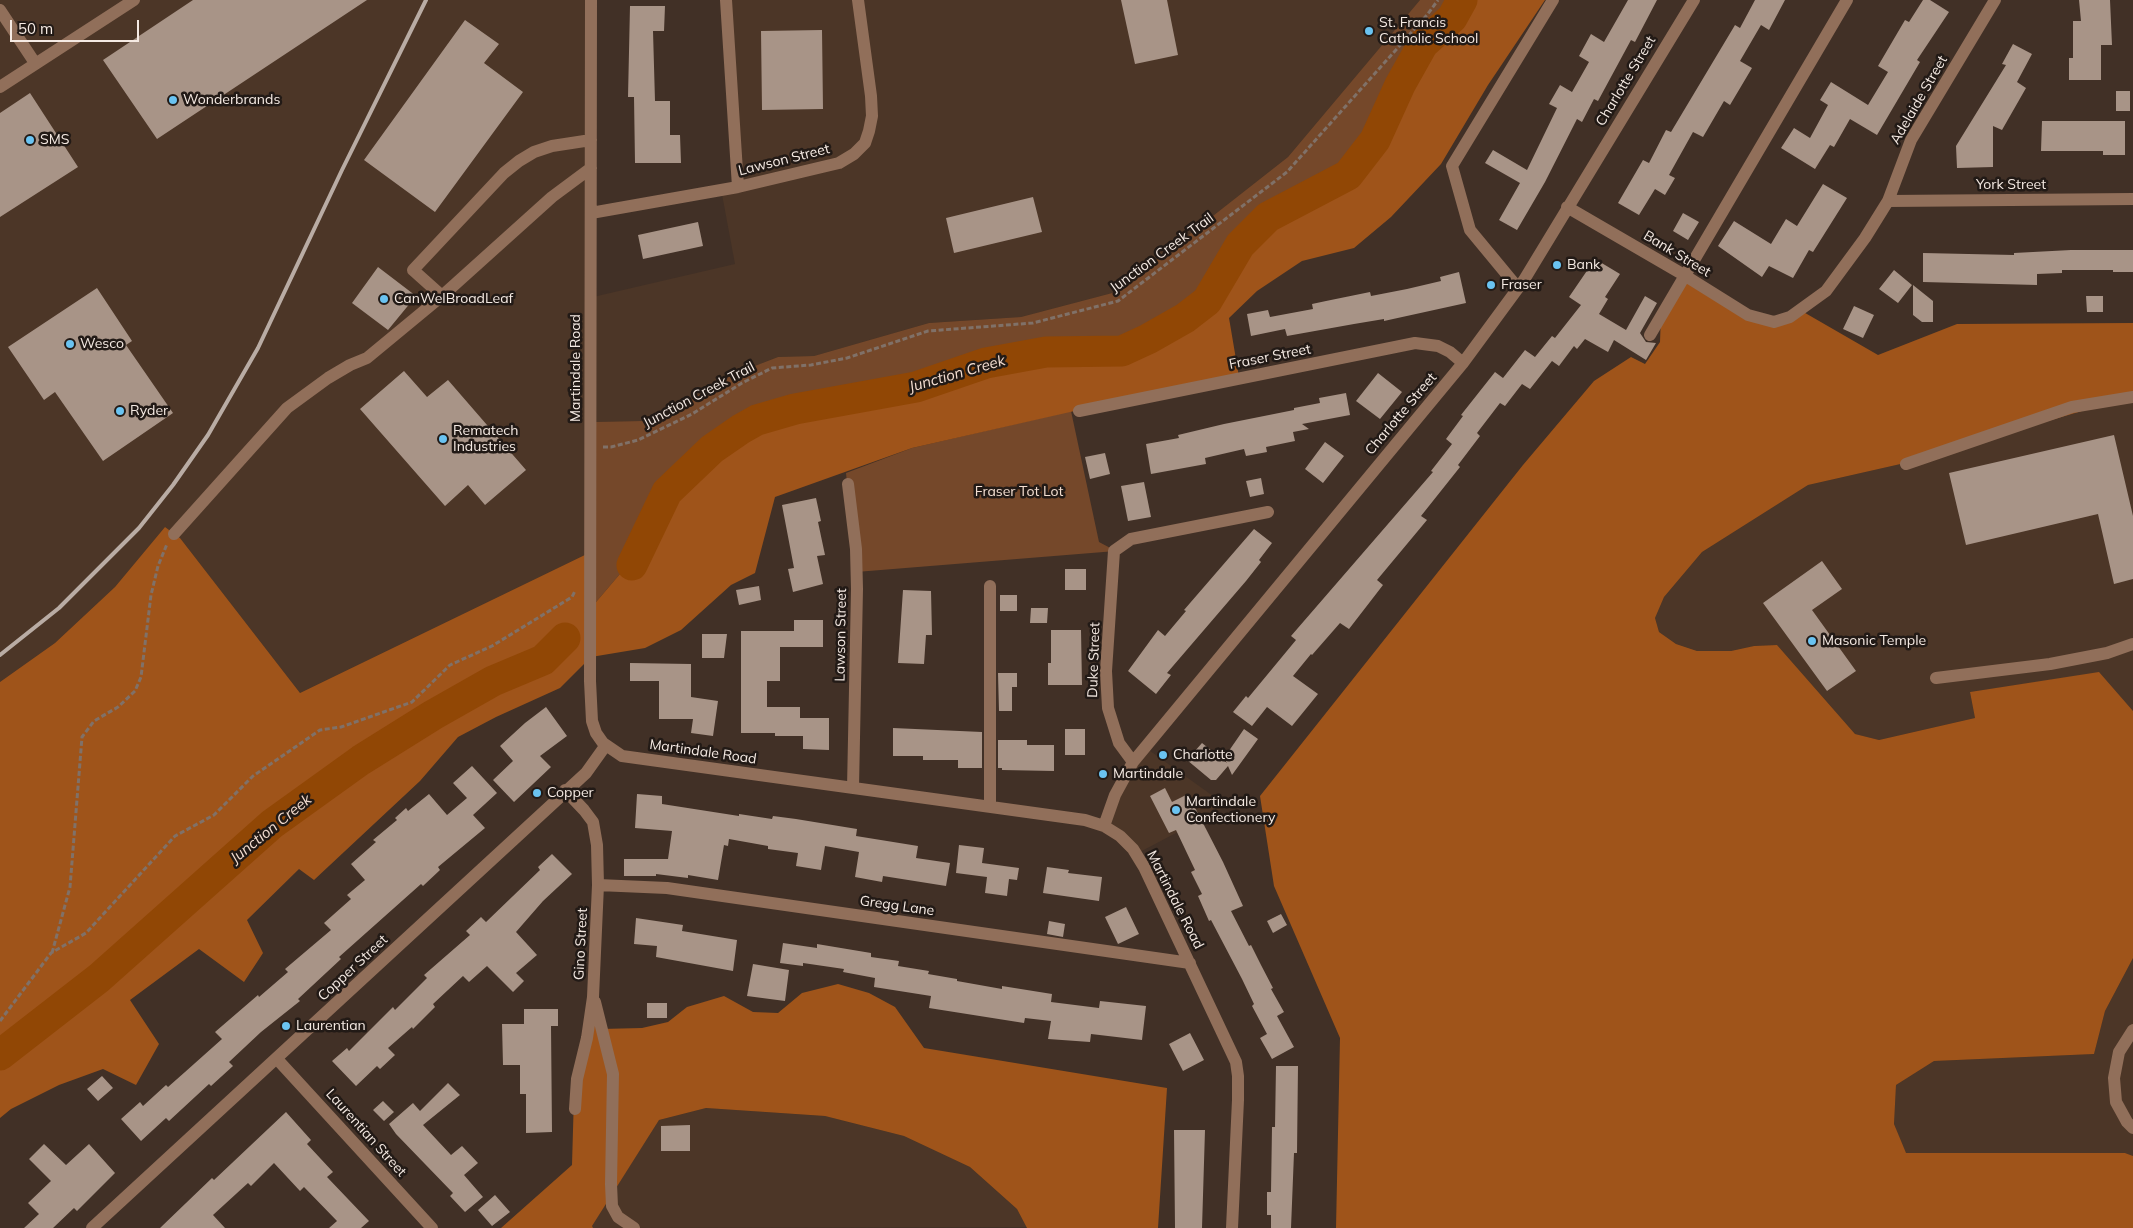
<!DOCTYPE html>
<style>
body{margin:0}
#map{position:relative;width:2133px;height:1228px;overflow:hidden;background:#413026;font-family:Mulish,sans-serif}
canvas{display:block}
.scale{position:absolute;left:10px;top:20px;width:129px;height:22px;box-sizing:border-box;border:2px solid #f5eae3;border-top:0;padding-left:6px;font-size:15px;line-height:18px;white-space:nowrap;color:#f5eae3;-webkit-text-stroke:4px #221a16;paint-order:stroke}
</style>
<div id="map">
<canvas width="2133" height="1228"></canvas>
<div class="scale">50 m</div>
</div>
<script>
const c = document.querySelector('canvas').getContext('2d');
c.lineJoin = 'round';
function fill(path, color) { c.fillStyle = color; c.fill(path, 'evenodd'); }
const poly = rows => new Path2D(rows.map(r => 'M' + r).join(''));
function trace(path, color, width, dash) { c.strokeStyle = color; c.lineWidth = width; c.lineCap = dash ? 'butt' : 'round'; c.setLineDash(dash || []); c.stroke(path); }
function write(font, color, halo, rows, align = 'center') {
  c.font = font + ' Mulish,sans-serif'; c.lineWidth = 5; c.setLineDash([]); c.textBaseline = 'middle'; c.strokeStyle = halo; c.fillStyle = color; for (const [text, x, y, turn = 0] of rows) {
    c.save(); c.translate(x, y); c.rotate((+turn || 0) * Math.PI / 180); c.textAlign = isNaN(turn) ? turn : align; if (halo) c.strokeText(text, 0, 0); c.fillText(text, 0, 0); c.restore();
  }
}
fill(poly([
 [0,0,592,0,593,297,735,264,721,189,736,186,725,0,1420,0,1288,157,1116,292,1021,317,929,323,814,356,778,357,734,374,676,408,642,421,593,422,591,552,300,693,180,538,165,527,115,587,55,643,0,682],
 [2133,396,2133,711,2098,673,1970,692,1975,718,1879,740,1855,734,1777,645,1754,646,1731,651,1697,651,1676,644,1659,632,1655,618,1664,597,1702,552,1808,485,1905,463,2071,406],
 [1146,748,1227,806,1138,853,1105,825],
 [2133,958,2133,1156,2125,1153,1905,1153,1894,1124,1896,1085,1934,1061,2094,1054,2105,1011],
 [706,1108,825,1116,904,1136,970,1167,1017,1209,1027,1227,593,1228,591,1226,659,1120]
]), '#4c3627');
fill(poly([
 [1420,0,1460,0,1451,17,1422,43,1399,84,1374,139,1347,174,1239,244,1206,300,1184,317,1121,350,1046,351,986,361,916,386,795,408,756,419,740,428,645,532,625,568,591,608,593,422,642,421,676,408,734,374,778,357,814,356,929,323,1021,317,1116,292,1288,157],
 [1071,411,1099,542,1116,551,856,572,846,473,912,448]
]), '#75482a');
fill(poly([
 [1460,0,1545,0,1488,85,1441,164,1391,217,1354,248,1302,261,1257,291,1229,318,1239,377,1079,410,912,448,775,497,755,573,731,585,681,630,645,648,591,657,560,688,496,717,458,737,420,781,314,880,299,869,247,920,263,953,244,982,199,949,130,1000,159,1044,136,1085,103,1069,59,1085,11,1109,0,1118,0,682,55,643,115,587,165,527,180,538,300,693,591,552,591,608,625,568,666,491,711,448,740,428,756,419,795,408,916,386,986,361,1046,351,1121,350,1184,317,1206,300,1239,244,1267,216,1347,174,1374,139,1399,84,1422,43,1451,17],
 [1684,273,1767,321,1800,310,1878,355,1957,324,2133,323,2133,396,1905,463,1808,485,1702,552,1664,597,1655,618,1659,632,1676,644,1697,651,1731,651,1754,646,1777,645,1855,734,1879,740,1975,718,1970,692,2099,672,2133,711,2133,958,2105,1011,2094,1054,1934,1061,1896,1085,1894,1124,1906,1153,2125,1153,2133,1156,2133,1228,1336,1228,1340,1038,1274,886,1260,796,1523,465,1594,381,1631,357,1645,364,1660,342,1661,314],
 [838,984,869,993,895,1007,924,1048,1167,1088,1158,1228,1027,1228,1017,1209,970,1167,904,1136,825,1116,706,1108,659,1120,592,1226,593,1228,501,1228,572,1165,574,1095,592,997,601,1029,642,1028,668,1022,687,1007,724,996,753,1012,778,1013,802,993]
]), '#9f541a');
trace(poly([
 [632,565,667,492,712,449,741,429,757,420,795,409,916,387,986,363,1046,352,1122,351,1148,339,1185,318,1207,301,1240,245,1268,217,1348,175,1375,140,1400,85,1423,44,1452,18,1462,0],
 [0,1055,99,978,272,824,361,760,433,715,493,681,543,660,565,638]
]), '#914705', 31);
fill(poly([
 [193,0,367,0,157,139,103,60],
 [1121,0,1167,0,1178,55,1135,64],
 [1628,0,1657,0,1635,42,1631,40,1598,101,1594,99,1582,122,1577,119,1545,182,1517,230,1499,220,1520,183,1485,163,1493,150,1527,170,1557,108,1549,104,1560,85,1572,92,1589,62,1579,56,1591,34,1604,42],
 [1755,0,1785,0,1769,30,1761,25,1740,61,1752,68,1730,105,1724,101,1703,137,1693,132,1669,175,1675,178,1665,195,1655,189,1639,215,1618,203,1643,160,1649,163,1666,130,1671,132,1735,25,1740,28],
 [1923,0,1930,0,1949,12,1917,60,1920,62,1877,135,1850,119,1834,147,1830,145,1815,169,1781,148,1794,128,1810,138,1828,105,1820,100,1831,82,1868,105,1888,72,1878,66,1905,20,1909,22],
 [2079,0,2110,0,2112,45,2101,45,2101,80,2069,80,2069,58,2073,58,2073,21,2081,21],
 [630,6,665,6,664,31,653,31,655,101,670,101,670,135,680,135,681,163,635,163,634,97,628,97],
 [465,20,499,44,484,63,523,92,435,212,364,160],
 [822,30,823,109,762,110,761,31],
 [2013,44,2032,54,2017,82,2026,88,2002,130,1993,126,1993,167,1957,168,1956,146,2006,65,2002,64],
 [2116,91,2130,91,2130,111,2116,111],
 [30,93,78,167,0,217,0,113],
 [2042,121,2125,121,2125,155,2103,155,2103,151,2041,151],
 [1823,184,1847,198,1813,252,1809,250,1793,278,1769,266,1762,277,1718,246,1734,221,1771,244,1786,219,1797,226],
 [1033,197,1042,232,954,253,946,218],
 [1683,213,1699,222,1688,240,1673,231],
 [698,222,703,246,643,259,638,235],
 [2071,250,2133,250,2133,272,2113,272,2113,270,2062,270,2062,273,2037,274,2037,285,1923,282,1923,253,2014,255,2014,253],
 [1595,259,1620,274,1605,297,1608,299,1599,314,1626,330,1645,296,1657,303,1640,333,1646,342,1656,343,1646,360,1614,340,1608,352,1585,339,1577,349,1574,346,1559,366,1552,361,1530,389,1522,384,1505,406,1500,403,1477,433,1480,436,1458,465,1460,467,1421,516,1427,520,1377,580,1383,585,1349,629,1340,623,1312,655,1311,654,1293,676,1318,694,1292,726,1267,707,1252,726,1233,712,1246,696,1248,698,1296,640,1291,636,1433,472,1431,471,1452,444,1446,439,1463,416,1461,415,1495,372,1503,378,1525,350,1535,357,1552,336,1555,338,1581,305,1569,297],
 [378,267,416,296,388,330,352,303],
 [1894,270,1912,285,1898,303,1879,289],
 [1459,272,1466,303,1384,321,1384,319,1354,324,1287,336,1285,329,1251,336,1247,314,1268,310,1270,317,1313,309,1312,304,1326,301,1370,292,1371,296,1407,289,1441,281,1440,277],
 [1913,285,1933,301,1933,322,1922,322,1913,315],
 [97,288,132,341,126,345,173,413,103,461,55,392,44,400,8,347],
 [2086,296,2103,296,2103,312,2087,312],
 [1854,306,1874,315,1863,338,1843,329],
 [404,371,427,397,448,380,526,470,485,505,468,485,445,506,360,409],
 [1378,373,1402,392,1380,419,1356,401],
 [1346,393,1350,415,1302,424,1309,429,1293,432,1295,441,1266,447,1267,452,1246,456,1244,449,1205,458,1206,464,1151,474,1146,444,1179,438,1178,435,1224,424,1294,410,1294,408,1320,403,1319,398],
 [2114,435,2133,516,2133,579,2114,584,2098,514,1966,545,1949,473],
 [1325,442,1344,456,1323,483,1305,469],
 [1105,453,1110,474,1090,479,1085,457],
 [1261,478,1264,494,1250,497,1246,481],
 [1144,482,1151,517,1128,521,1121,486],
 [816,498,821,521,818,522,825,555,817,556,823,584,793,592,788,569,794,568,782,505],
 [1254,529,1272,543,1259,560,1261,562,1246,581,1167,673,1171,675,1156,694,1128,671,1158,630,1165,636,1186,611,1184,610],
 [1822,561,1842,589,1812,610,1856,671,1827,691,1763,603],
 [1065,569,1086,569,1086,590,1065,590],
 [759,586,761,600,739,605,736,590],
 [903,590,931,591,932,635,926,635,924,664,898,663],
 [1000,595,1017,595,1017,611,1000,611],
 [1031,608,1048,608,1047,623,1030,623],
 [794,620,823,620,823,647,780,647,780,681,767,681,767,707,800,707,800,718,829,718,829,750,803,749,803,736,775,736,775,733,741,733,741,631,794,631],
 [1051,630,1081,630,1082,685,1048,685,1048,663,1051,663],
 [702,634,727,634,724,658,702,658],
 [630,663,691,664,691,697,718,701,713,736,691,733,693,719,659,719,659,681,630,681],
 [998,673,1017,673,1017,687,1012,687,1012,711,999,711],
 [546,707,567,736,540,756,551,767,514,802,493,780,513,761,500,746,525,723],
 [893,728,982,732,982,768,958,768,958,760,923,760,923,756,893,756],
 [1065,729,1085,729,1085,755,1065,755],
 [1244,729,1258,739,1232,775,1228,766,1216,780,1211,780,1187,760,1202,743,1227,763,1224,758],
 [998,740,1027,740,1027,745,1054,745,1054,771,1002,770,1002,768,998,768],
 [472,766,497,793,473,815,485,828,438,867,440,870,423,886,421,884,339,957,341,959,298,999,300,1001,261,1032,229,1062,233,1066,211,1086,209,1084,169,1121,166,1118,141,1141,121,1119,140,1102,143,1106,166,1085,168,1087,185,1072,222,1039,215,1032,258,995,259,997,288,972,285,969,331,930,324,923,351,899,347,895,365,880,351,864,376,842,373,840,397,820,395,818,406,808,408,811,429,794,447,815,467,798,453,783],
 [1165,788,1172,802,1188,794,1223,862,1243,906,1231,911,1249,946,1251,945,1261,965,1273,988,1271,989,1284,1012,1277,1016,1294,1047,1272,1059,1260,1038,1267,1034,1252,1006,1254,1004,1242,979,1211,920,1209,921,1198,896,1202,894,1191,872,1195,870,1176,830,1169,833,1150,796],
 [637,794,662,796,662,804,739,816,739,814,772,819,773,816,796,819,857,829,856,836,918,846,916,858,950,863,946,886,883,876,882,882,855,877,859,852,825,846,821,870,796,866,798,853,768,849,768,846,729,839,728,846,724,845,718,880,688,875,688,878,656,874,656,876,624,876,624,859,668,859,672,831,635,828],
 [959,845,984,848,982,863,1019,868,1017,880,1009,879,1007,896,985,893,987,877,956,873],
 [552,854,572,874,543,901,516,932,537,955,516,973,524,981,513,992,487,966,469,982,463,976,433,1004,435,1007,413,1029,412,1027,388,1048,395,1055,380,1069,377,1066,356,1086,332,1061,347,1048,349,1051,393,1007,395,1010,427,978,424,975,470,935,466,931,481,917,486,922,540,870,538,867],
 [1047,867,1069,870,1068,873,1102,877,1099,901,1043,893],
 [1126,907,1139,934,1118,944,1105,917],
 [1281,914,1287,925,1273,933,1267,921],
 [636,918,683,925,682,931,737,940,733,971,656,957,657,946,634,944],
 [1049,921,1065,924,1063,937,1047,934],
 [783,943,817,948,817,944,871,953,871,957,899,961,898,966,929,971,928,974,957,979,957,981,1002,989,1002,986,1052,994,1051,1002,1099,1008,1100,1001,1146,1006,1142,1040,1091,1034,1090,1042,1048,1039,1051,1021,1025,1018,1024,1023,929,1008,931,996,874,987,875,978,843,972,844,969,803,963,803,966,780,963],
 [753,964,789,970,785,1001,747,996],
 [647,1003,667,1003,667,1018,647,1018],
 [524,1009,558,1009,558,1026,551,1026,552,1132,526,1133,526,1094,520,1094,520,1065,503,1065,502,1024,524,1024],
 [1190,1033,1204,1060,1183,1071,1169,1044],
 [1276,1066,1298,1066,1297,1153,1294,1153,1291,1228,1271,1228,1271,1215,1267,1215,1267,1192,1271,1192,1272,1127,1275,1127],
 [102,1076,113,1088,98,1101,87,1089],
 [448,1083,460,1095,423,1125,451,1155,462,1146,478,1163,464,1175,483,1197,465,1212,450,1196,453,1193,396,1134,389,1124,413,1103,420,1111],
 [383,1101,394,1112,384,1121,373,1110],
 [286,1112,311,1140,307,1144,333,1172,327,1177,369,1221,361,1228,329,1228,337,1221,304,1187,300,1191,274,1163,251,1186,248,1183,213,1215,225,1228,160,1228,212,1178,214,1180],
 [690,1125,690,1151,661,1151,661,1126],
 [1174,1130,1205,1130,1202,1228,1175,1228],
 [44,1144,66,1165,89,1144,115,1173,77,1211,74,1208,53,1228,24,1228,39,1214,28,1203,51,1181,29,1159],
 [495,1195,510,1212,492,1226,478,1210]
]), '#a89487');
trace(poly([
 [603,447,611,447,638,440,692,414,742,383,772,368,811,365,847,358,928,331,1033,323,1118,301,1287,172,1427,15,1438,0],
 [52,953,70,887,82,737,94,721,118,707,135,691,141,677,151,595,158,566,167,544],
 [0,1021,51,953,86,933,175,836,214,815,253,776,320,730,341,727,412,702,450,665,492,646,572,597,575,591]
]), '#807168', 3, [5, 2.5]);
trace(poly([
 [591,0,590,681,592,721,596,733,603,743,622,756,1085,820,1104,826,1120,836,1133,849,1144,867,1236,1062,1238,1076,1238,1100,1232,1228],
 [726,0,738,187],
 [0,10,35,63],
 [0,87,134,0],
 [591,140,552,146,534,152,519,161,504,173,413,270,442,296,552,197,591,168],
 [1888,201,2133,199],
 [1567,207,1684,275,1748,315,1774,322,1790,317,1826,291,1865,238,1888,201,1911,140,1995,0],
 [591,213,738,187,839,163,854,154,865,143,869,131,872,116,871,96,858,0],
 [1518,288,1470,230,1452,166,1553,0],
 [1650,335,1847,0],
 [1079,411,1415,343,1438,346,1450,352,1463,363],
 [1906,464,2072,407,2133,397],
 [848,484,856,549,857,589,853,788],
 [174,534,287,408,328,378,350,365,367,358,442,296],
 [1936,678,2050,664,2107,653,2133,644],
 [1133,762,1119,743,1108,708,1106,671,1114,551,1131,539,1268,512],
 [565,790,584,810,593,822,597,845,598,885,593,997,587,1038,577,1079,575,1109],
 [990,807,990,586],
 [1104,826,1115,795,1133,762,1463,363,1524,280,1694,0],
 [598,885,667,888,1190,963],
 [595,1002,613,1074,611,1184,612,1206,618,1217,634,1228],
 [2133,1030,2119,1052,2114,1078,2116,1102,2127,1122,2133,1128],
 [277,1059,432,1228],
 [92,1228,586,773,606,745]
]), '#916f5a', 12);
trace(poly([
 [0,655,59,608,139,528,173,485,208,435,258,348,342,170,426,0]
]), '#b9aca4', 4);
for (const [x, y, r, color] of [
 [1369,31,5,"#6ac3f1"],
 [173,100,5,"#6ac3f1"],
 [30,140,5,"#6ac3f1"],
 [1557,265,5,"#6ac3f1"],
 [1491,285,5,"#6ac3f1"],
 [384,299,5,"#6ac3f1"],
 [70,344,5,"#6ac3f1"],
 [120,411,5,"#6ac3f1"],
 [443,439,5,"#6ac3f1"],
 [1812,641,5,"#6ac3f1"],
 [1163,755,5,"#6ac3f1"],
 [1103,774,5,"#6ac3f1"],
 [537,793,5,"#6ac3f1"],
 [1176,810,5,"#6ac3f1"],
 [286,1026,5,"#6ac3f1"]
]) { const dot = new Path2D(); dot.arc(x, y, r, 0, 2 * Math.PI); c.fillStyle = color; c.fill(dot); trace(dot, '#221a16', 2); }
write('14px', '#f5eae3', '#221a16', [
 ["St. Francis",1379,23],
 ["Catholic School",1379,39],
 ["Wonderbrands",183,100],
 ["SMS",40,140],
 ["Bank",1567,265],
 ["Fraser",1501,285],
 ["CanWelBroadLeaf",394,299],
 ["Wesco",80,344],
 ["Ryder",130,411],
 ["Rematech",453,431],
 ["Industries",453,447],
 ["Masonic Temple",1822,641],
 ["Charlotte",1173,755],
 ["Martindale",1113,774],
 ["Copper",547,793],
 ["Martindale",1186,802],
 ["Confectionery",1186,818],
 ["Laurentian",296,1026]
], 'left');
write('14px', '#f5eae3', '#221a16', [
 ["Charlotte Street",1626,81,-59],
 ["Adelaide Street",1919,100,-60],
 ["Lawson Street",784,160,-14],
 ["York Street",2011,185],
 ["Junction Creek Trail",1162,253,-36],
 ["Bank Street",1677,254,31],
 ["Fraser Street",1270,357,-11],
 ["Martindale Road",576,368,-90],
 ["Junction Creek Trail",699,395,-28],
 ["Charlotte Street",1401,414,-50],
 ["Lawson Street",841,635,-89],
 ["Duke Street",1094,660,-88],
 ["Martindale Road",703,752,8],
 ["Martindale Road",1175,900,63],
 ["Gregg Lane",897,906,8],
 ["Gino Street",581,944,-87],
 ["Copper Street",353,968,-43],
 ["Laurentian Street",366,1133,48]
]);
write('14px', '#f4dfd1', '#221a16', [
 ["Fraser Tot Lot",1019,492]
]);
write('italic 15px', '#f3ddd0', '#221a16', [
 ["Junction Creek",957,374,-16],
 ["Junction Creek",271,829,-39]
]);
</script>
